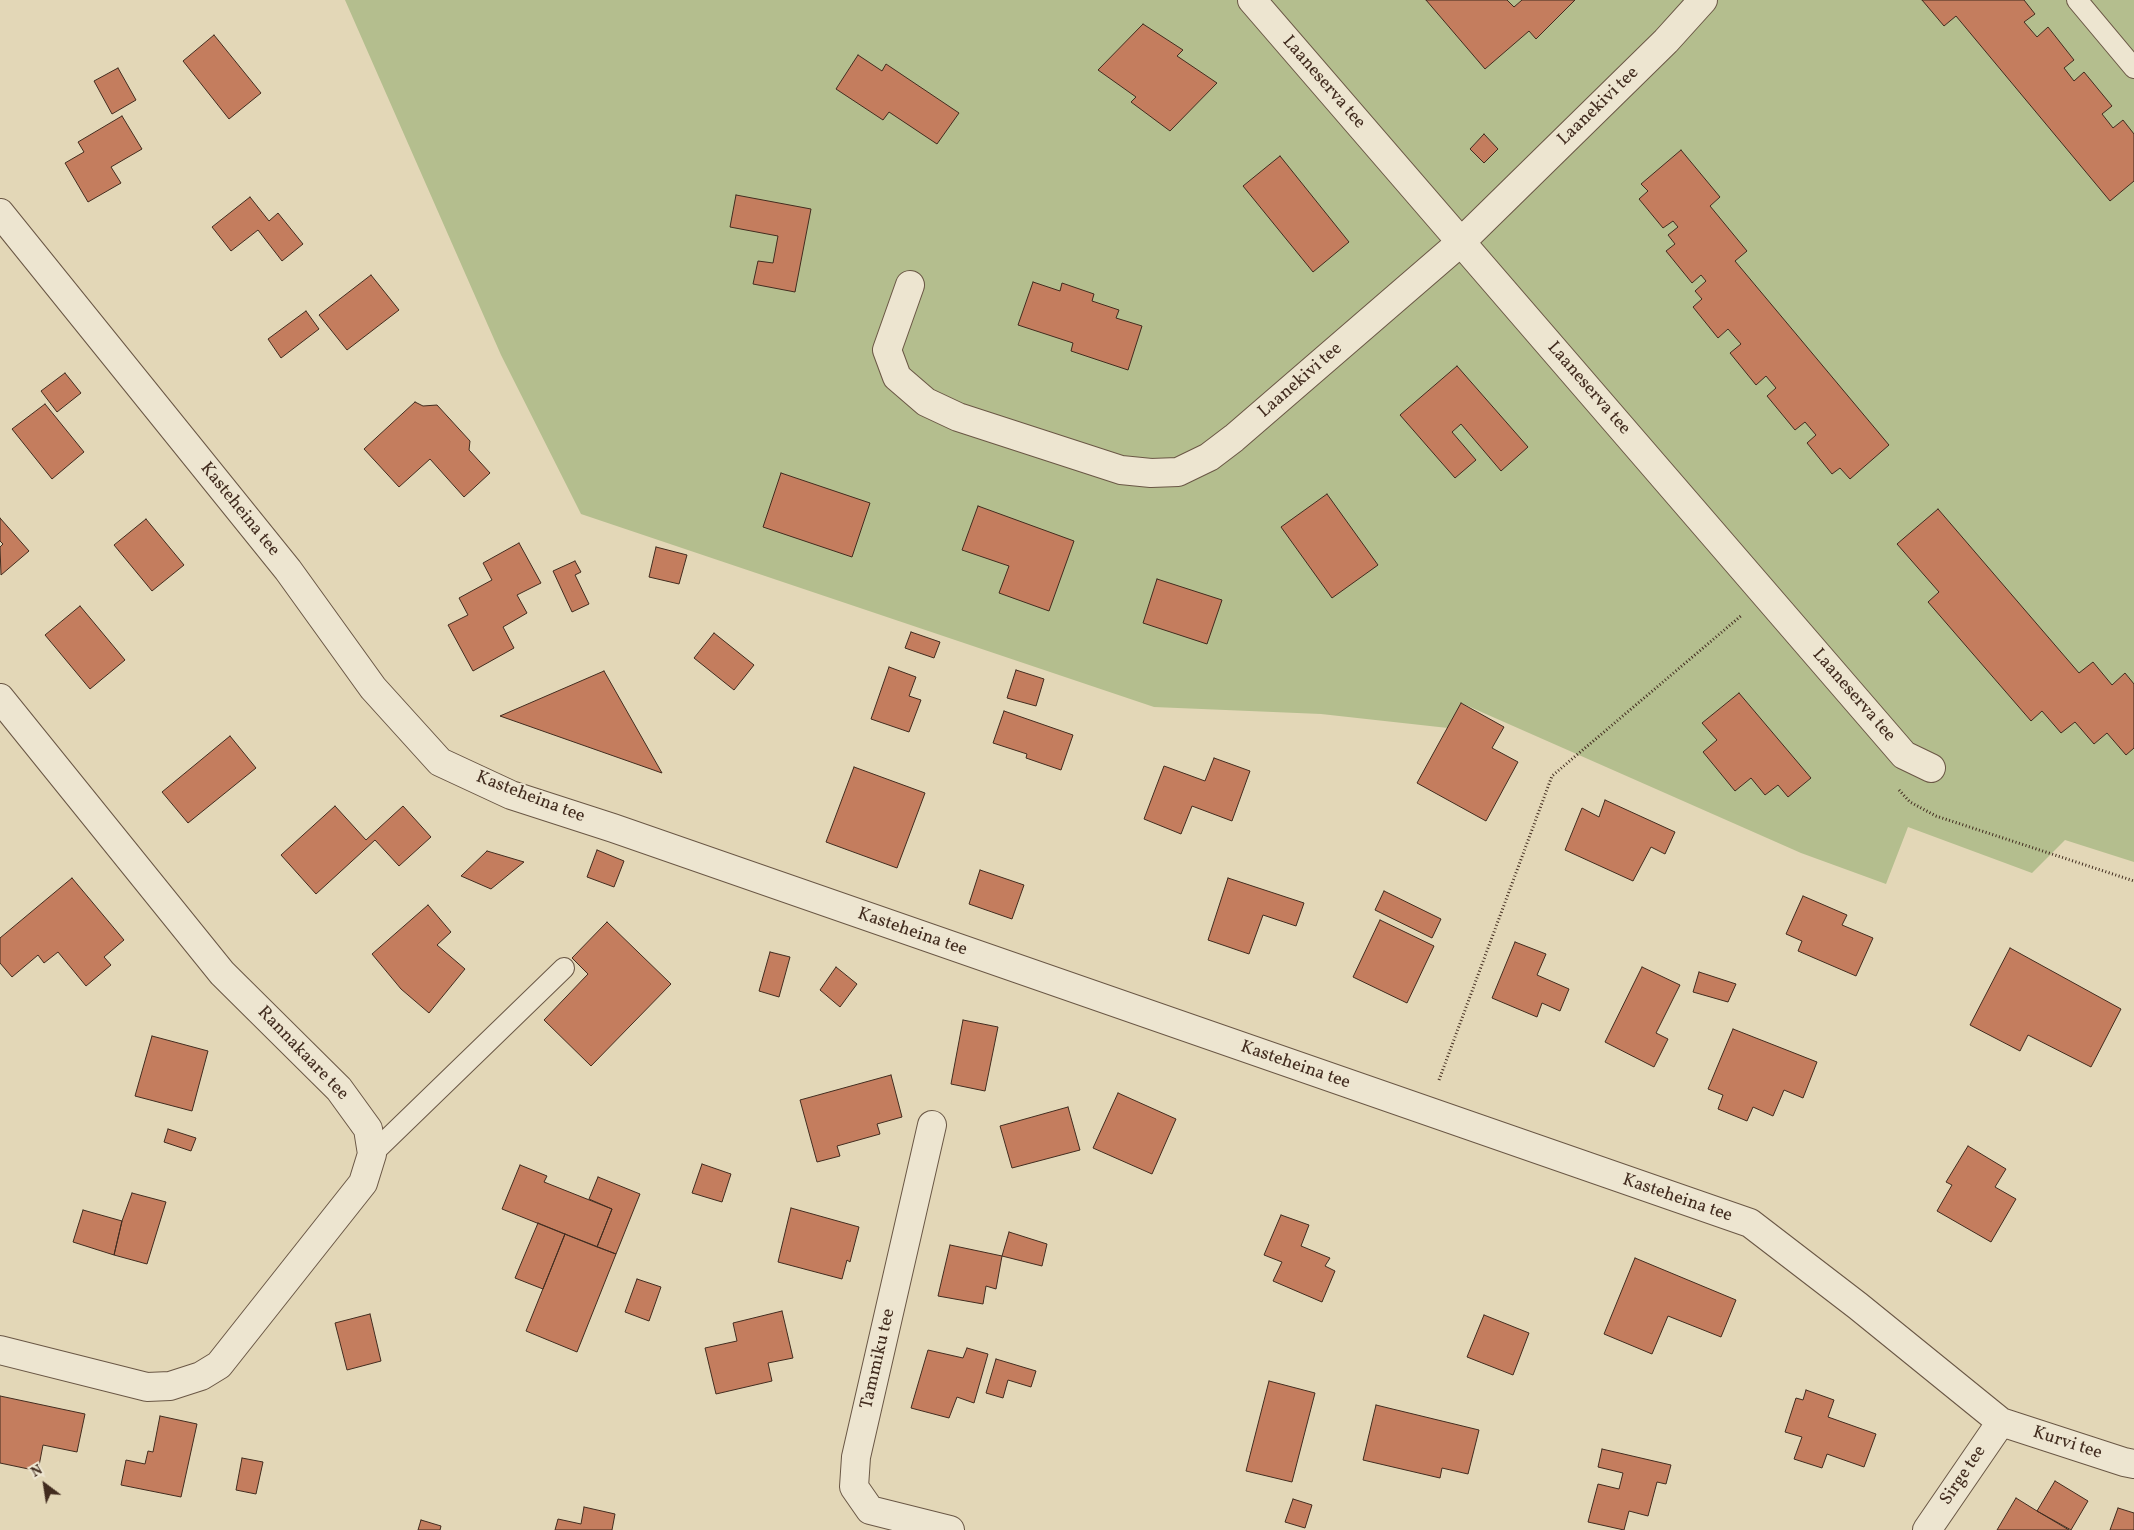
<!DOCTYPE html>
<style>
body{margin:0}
#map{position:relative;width:2134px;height:1530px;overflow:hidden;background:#e3d7b7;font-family:Vollkorn,serif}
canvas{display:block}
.north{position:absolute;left:20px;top:1460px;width:50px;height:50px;-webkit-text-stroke:4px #ede5d0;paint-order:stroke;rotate:329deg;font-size:14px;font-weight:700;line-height:20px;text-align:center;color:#422c1f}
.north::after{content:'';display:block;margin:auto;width:18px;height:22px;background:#422c1f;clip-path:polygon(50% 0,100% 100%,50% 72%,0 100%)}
</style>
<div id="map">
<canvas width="2134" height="1530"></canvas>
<div class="north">N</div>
</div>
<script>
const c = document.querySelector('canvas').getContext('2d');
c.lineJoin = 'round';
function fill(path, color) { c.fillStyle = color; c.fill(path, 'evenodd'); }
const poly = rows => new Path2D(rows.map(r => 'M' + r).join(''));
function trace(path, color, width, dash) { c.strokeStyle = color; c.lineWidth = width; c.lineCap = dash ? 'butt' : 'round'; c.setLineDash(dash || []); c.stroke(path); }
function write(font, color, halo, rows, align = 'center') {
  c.font = font + ' Vollkorn,serif'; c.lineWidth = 4; c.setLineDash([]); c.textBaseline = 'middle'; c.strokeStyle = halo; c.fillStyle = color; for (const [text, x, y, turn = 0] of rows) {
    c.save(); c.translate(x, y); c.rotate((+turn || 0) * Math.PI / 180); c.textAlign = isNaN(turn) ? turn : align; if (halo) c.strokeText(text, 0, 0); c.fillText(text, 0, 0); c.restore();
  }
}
fill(poly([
 [345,0,2134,0,2134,862,2065,840,2032,873,1908,827,1886,884,1801,853,1461,703,1448,728,1321,714,1154,707,581,514,501,355]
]), '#b4be8e');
const building = poly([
 [1426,0,1507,0,1514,7,1522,0,1575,0,1536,39,1529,31,1485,69,1426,0],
 [1922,0,2024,0,2035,14,2024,22,2037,37,2048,27,2074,60,2064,68,2074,81,2084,72,2112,106,2102,114,2113,128,2123,120,2134,134,2134,181,2110,201,1956,16,1944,26,1922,0],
 [1143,24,1183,50,1177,56,1217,83,1170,131,1131,102,1136,97,1098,70,1143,24],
 [214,35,261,93,229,119,183,61,214,35],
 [858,55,882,71,886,64,959,113,937,144,889,112,883,120,836,89,858,55],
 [118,68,136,100,112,114,94,81,118,68],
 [122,116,142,149,111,167,121,183,88,202,65,163,84,152,78,142,122,116],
 [1484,134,1498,149,1484,163,1470,149,1484,134],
 [1681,150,1720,197,1710,206,1747,251,1735,261,1889,445,1850,479,1840,468,1832,474,1807,443,1816,435,1805,422,1795,430,1767,396,1776,388,1766,376,1756,385,1730,353,1741,344,1728,329,1718,338,1693,307,1702,299,1695,291,1706,281,1701,275,1692,283,1666,251,1675,244,1668,235,1678,227,1673,221,1663,228,1639,199,1648,191,1641,184,1681,150],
 [1280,156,1349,242,1313,272,1243,186,1280,156],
 [736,195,811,209,795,292,753,284,758,261,773,263,778,236,730,227,736,195],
 [250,197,269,221,278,213,303,244,282,261,258,230,231,251,212,227,250,197],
 [371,275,399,310,347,350,319,315,371,275],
 [1033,282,1060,291,1062,283,1094,294,1092,301,1119,310,1116,318,1142,326,1128,370,1071,351,1073,343,1018,325,1033,282],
 [306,311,319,329,281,358,268,339,306,311],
 [1457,366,1528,447,1501,471,1461,424,1452,432,1476,460,1455,478,1400,415,1457,366],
 [65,373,81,393,57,412,41,391,65,373],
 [415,402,423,406,437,405,470,441,469,450,490,473,464,497,430,459,399,487,364,449,415,402],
 [45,404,84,452,52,479,12,429,45,404],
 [781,473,870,503,852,557,763,527,781,473],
 [1327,494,1378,565,1332,598,1281,527,1327,494],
 [978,506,1074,541,1049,611,999,593,1009,566,962,550,978,506],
 [1938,509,2079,673,2093,662,2112,685,2125,673,2134,684,2134,748,2126,755,2107,733,2094,744,2075,722,2061,733,2042,711,2031,721,1928,602,1939,592,1897,544,1938,509],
 [0,518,29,551,1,575,0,547,3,544,0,541,0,518],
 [146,519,184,565,152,591,114,545,146,519],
 [519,543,541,583,517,595,527,613,503,627,514,648,473,671,448,625,468,615,459,598,492,580,483,563,519,543],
 [656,547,687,555,679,584,649,577,656,547],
 [575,561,581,572,575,575,589,604,572,612,553,571,575,561],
 [1157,579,1222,600,1207,644,1143,623,1157,579],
 [80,606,125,660,90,689,45,635,80,606],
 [911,632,940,642,934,658,905,648,911,632],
 [714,633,754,665,734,690,694,658,714,633],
 [889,667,916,677,909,696,921,700,909,732,871,719,889,667],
 [1016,670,1044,679,1036,706,1007,698,1016,670],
 [604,671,662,773,500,716,604,671],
 [1739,693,1811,778,1788,797,1778,785,1765,795,1751,778,1735,791,1703,752,1717,740,1702,723,1739,693],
 [1461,703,1504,727,1492,748,1518,762,1486,821,1417,783,1461,703],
 [1004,711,1073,735,1061,770,1026,758,1027,754,993,743,1004,711],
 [230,736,256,768,188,823,162,792,230,736],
 [1214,758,1250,771,1232,821,1192,806,1181,834,1144,819,1164,766,1205,781,1214,758],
 [854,767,925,793,897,868,826,842,854,767],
 [1605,800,1675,832,1665,854,1651,847,1633,881,1565,850,1582,808,1599,817,1605,800],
 [335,806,366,840,403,806,431,837,399,866,375,840,316,894,281,855,335,806],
 [597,850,624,861,614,887,587,877,597,850],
 [487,851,524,862,491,889,461,876,487,851],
 [980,870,1024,885,1012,919,969,904,980,870],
 [72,878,124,940,104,957,111,965,86,986,58,952,44,963,38,955,12,977,0,963,0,938,72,878],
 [1228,878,1304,903,1296,926,1263,915,1249,954,1208,940,1228,878],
 [1384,891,1441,919,1432,938,1375,910,1384,891],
 [1803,896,1847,915,1842,925,1873,938,1856,976,1798,951,1802,941,1786,934,1803,896],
 [428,905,451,932,437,945,465,969,429,1013,401,989,372,954,428,905],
 [1380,920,1434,946,1407,1003,1353,977,1380,920],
 [607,922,671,984,591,1066,544,1020,588,974,572,958,607,922],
 [1515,942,1546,954,1537,975,1569,989,1560,1011,1542,1003,1537,1017,1492,998,1515,942],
 [2010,948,2121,1009,2091,1067,2028,1035,2020,1051,1970,1025,2010,948],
 [770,952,790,957,779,997,759,991,770,952],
 [836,967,857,984,840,1007,820,990,836,967],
 [1642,967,1680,985,1656,1033,1668,1039,1654,1067,1605,1042,1642,967],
 [1699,972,1736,984,1728,1002,1693,992,1699,972],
 [963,1020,998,1027,985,1091,951,1084,963,1020],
 [1733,1029,1817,1062,1803,1098,1784,1090,1773,1116,1753,1107,1747,1121,1718,1109,1723,1095,1708,1089,1733,1029],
 [152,1036,208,1051,192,1111,135,1096,152,1036],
 [891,1075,902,1117,877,1124,880,1134,837,1146,840,1156,817,1162,800,1100,891,1075],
 [1118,1093,1176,1119,1152,1174,1093,1148,1118,1093],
 [1068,1107,1080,1150,1012,1168,1000,1126,1068,1107],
 [168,1129,196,1138,191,1151,164,1142,168,1129],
 [1968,1146,2006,1169,1995,1187,2016,1199,1991,1242,1937,1211,1952,1185,1946,1182,1968,1146],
 [702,1164,731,1174,722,1202,692,1193,702,1164],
 [520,1165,547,1176,544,1182,612,1209,597,1247,502,1209,520,1165],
 [598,1177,640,1194,616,1254,597,1247,612,1209,589,1199,598,1177],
 [132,1193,166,1202,147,1264,114,1255,122,1221,132,1193],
 [791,1208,859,1227,850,1262,847,1260,842,1279,778,1262,791,1208],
 [83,1210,122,1221,114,1255,73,1242,83,1210],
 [1281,1215,1309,1225,1301,1246,1330,1258,1325,1266,1335,1271,1322,1302,1273,1281,1282,1262,1264,1255,1281,1215],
 [538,1223,565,1234,543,1289,515,1278,538,1223],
 [1009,1232,1047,1244,1042,1266,1002,1256,1009,1232],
 [565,1234,616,1254,577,1352,526,1331,565,1234],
 [950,1245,1002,1256,996,1289,986,1286,983,1304,938,1296,950,1245],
 [1635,1258,1736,1300,1721,1337,1668,1316,1652,1354,1604,1334,1635,1258],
 [637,1279,661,1287,649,1321,625,1312,637,1279],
 [782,1311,793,1358,768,1363,772,1381,716,1394,705,1348,737,1341,733,1323,782,1311],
 [370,1314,381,1361,347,1370,335,1323,370,1314],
 [1484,1315,1529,1333,1513,1375,1467,1357,1484,1315],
 [967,1348,988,1354,974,1403,957,1397,949,1418,911,1408,928,1350,963,1358,967,1348],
 [996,1359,1036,1371,1031,1387,1008,1380,1003,1398,986,1393,996,1359],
 [1269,1381,1315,1393,1292,1482,1246,1471,1269,1381],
 [1806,1390,1834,1400,1828,1417,1876,1434,1864,1467,1827,1454,1822,1468,1794,1459,1802,1437,1785,1432,1796,1398,1803,1400,1806,1390],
 [0,1396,85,1414,77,1452,43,1445,38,1471,0,1463,0,1396],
 [1376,1405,1479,1430,1468,1474,1442,1468,1440,1478,1363,1460,1376,1405],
 [160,1416,197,1424,181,1497,121,1485,126,1460,145,1464,148,1451,153,1452,160,1416],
 [1602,1449,1671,1465,1666,1484,1657,1482,1648,1516,1629,1511,1624,1530,1588,1522,1598,1484,1619,1489,1623,1473,1598,1467,1602,1449],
 [242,1458,263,1462,256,1494,236,1490,242,1458],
 [2055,1481,2088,1501,2071,1530,2037,1511,2055,1481],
 [2016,1498,2037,1511,2069,1530,1997,1530,2016,1498],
 [1293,1499,1312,1505,1305,1528,1285,1522,1293,1499],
 [584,1507,615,1514,612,1530,555,1530,558,1519,581,1524,584,1507],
 [2118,1508,2134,1513,2134,1530,2110,1530,2118,1508],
 [421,1520,441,1526,440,1530,418,1530,421,1520]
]);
fill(building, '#c47d5e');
trace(building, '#422c1f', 1);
const service = poly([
 [2077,0,2134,68],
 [372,1154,564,968]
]);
const minor = poly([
 [1252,0,1904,755,1931,768],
 [0,213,288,570,373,688,440,762,511,795,613,828,1750,1223,1858,1306,2001,1422,2124,1462,2134,1464],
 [910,285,887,350,897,377,926,402,958,417,1121,470,1151,473,1178,472,1209,457,1234,438,1461,242,1666,41,1703,0],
 [0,698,222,973,339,1089,368,1129,372,1154,363,1183,219,1365,201,1376,170,1386,147,1387,0,1350],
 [932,1125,856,1457,854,1487,870,1510,950,1530],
 [1927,1530,2001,1422]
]);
trace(service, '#6a5745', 22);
trace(minor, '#6a5745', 30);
trace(poly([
 [1899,790,1910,802,1936,816,2134,881],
 [1439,1080,1552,776,1742,615]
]), '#422c1f', 3, [1, 2.5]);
trace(service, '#ede5d0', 20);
trace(minor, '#ede5d0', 28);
write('18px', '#422c1f', '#ede5d0', [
 ["Laaneserva tee",1323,83,49],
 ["Laanekivi tee",1599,107,-44],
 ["Laanekivi tee",1301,381,-41],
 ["Laaneserva tee",1588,389,49],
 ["Kasteheina tee",239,510,51],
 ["Laaneserva tee",1853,696,49],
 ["Kasteheina tee",530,798,21],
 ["Kasteheina tee",912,933,19],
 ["Rannakaare tee",302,1054,46],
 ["Kasteheina tee",1295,1066,19],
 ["Kasteheina tee",1677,1199,19],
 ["Tammiku tee",879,1359,-77],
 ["Kurvi tee",2067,1444,18],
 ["Sirge tee",1964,1476,-56]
]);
</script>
